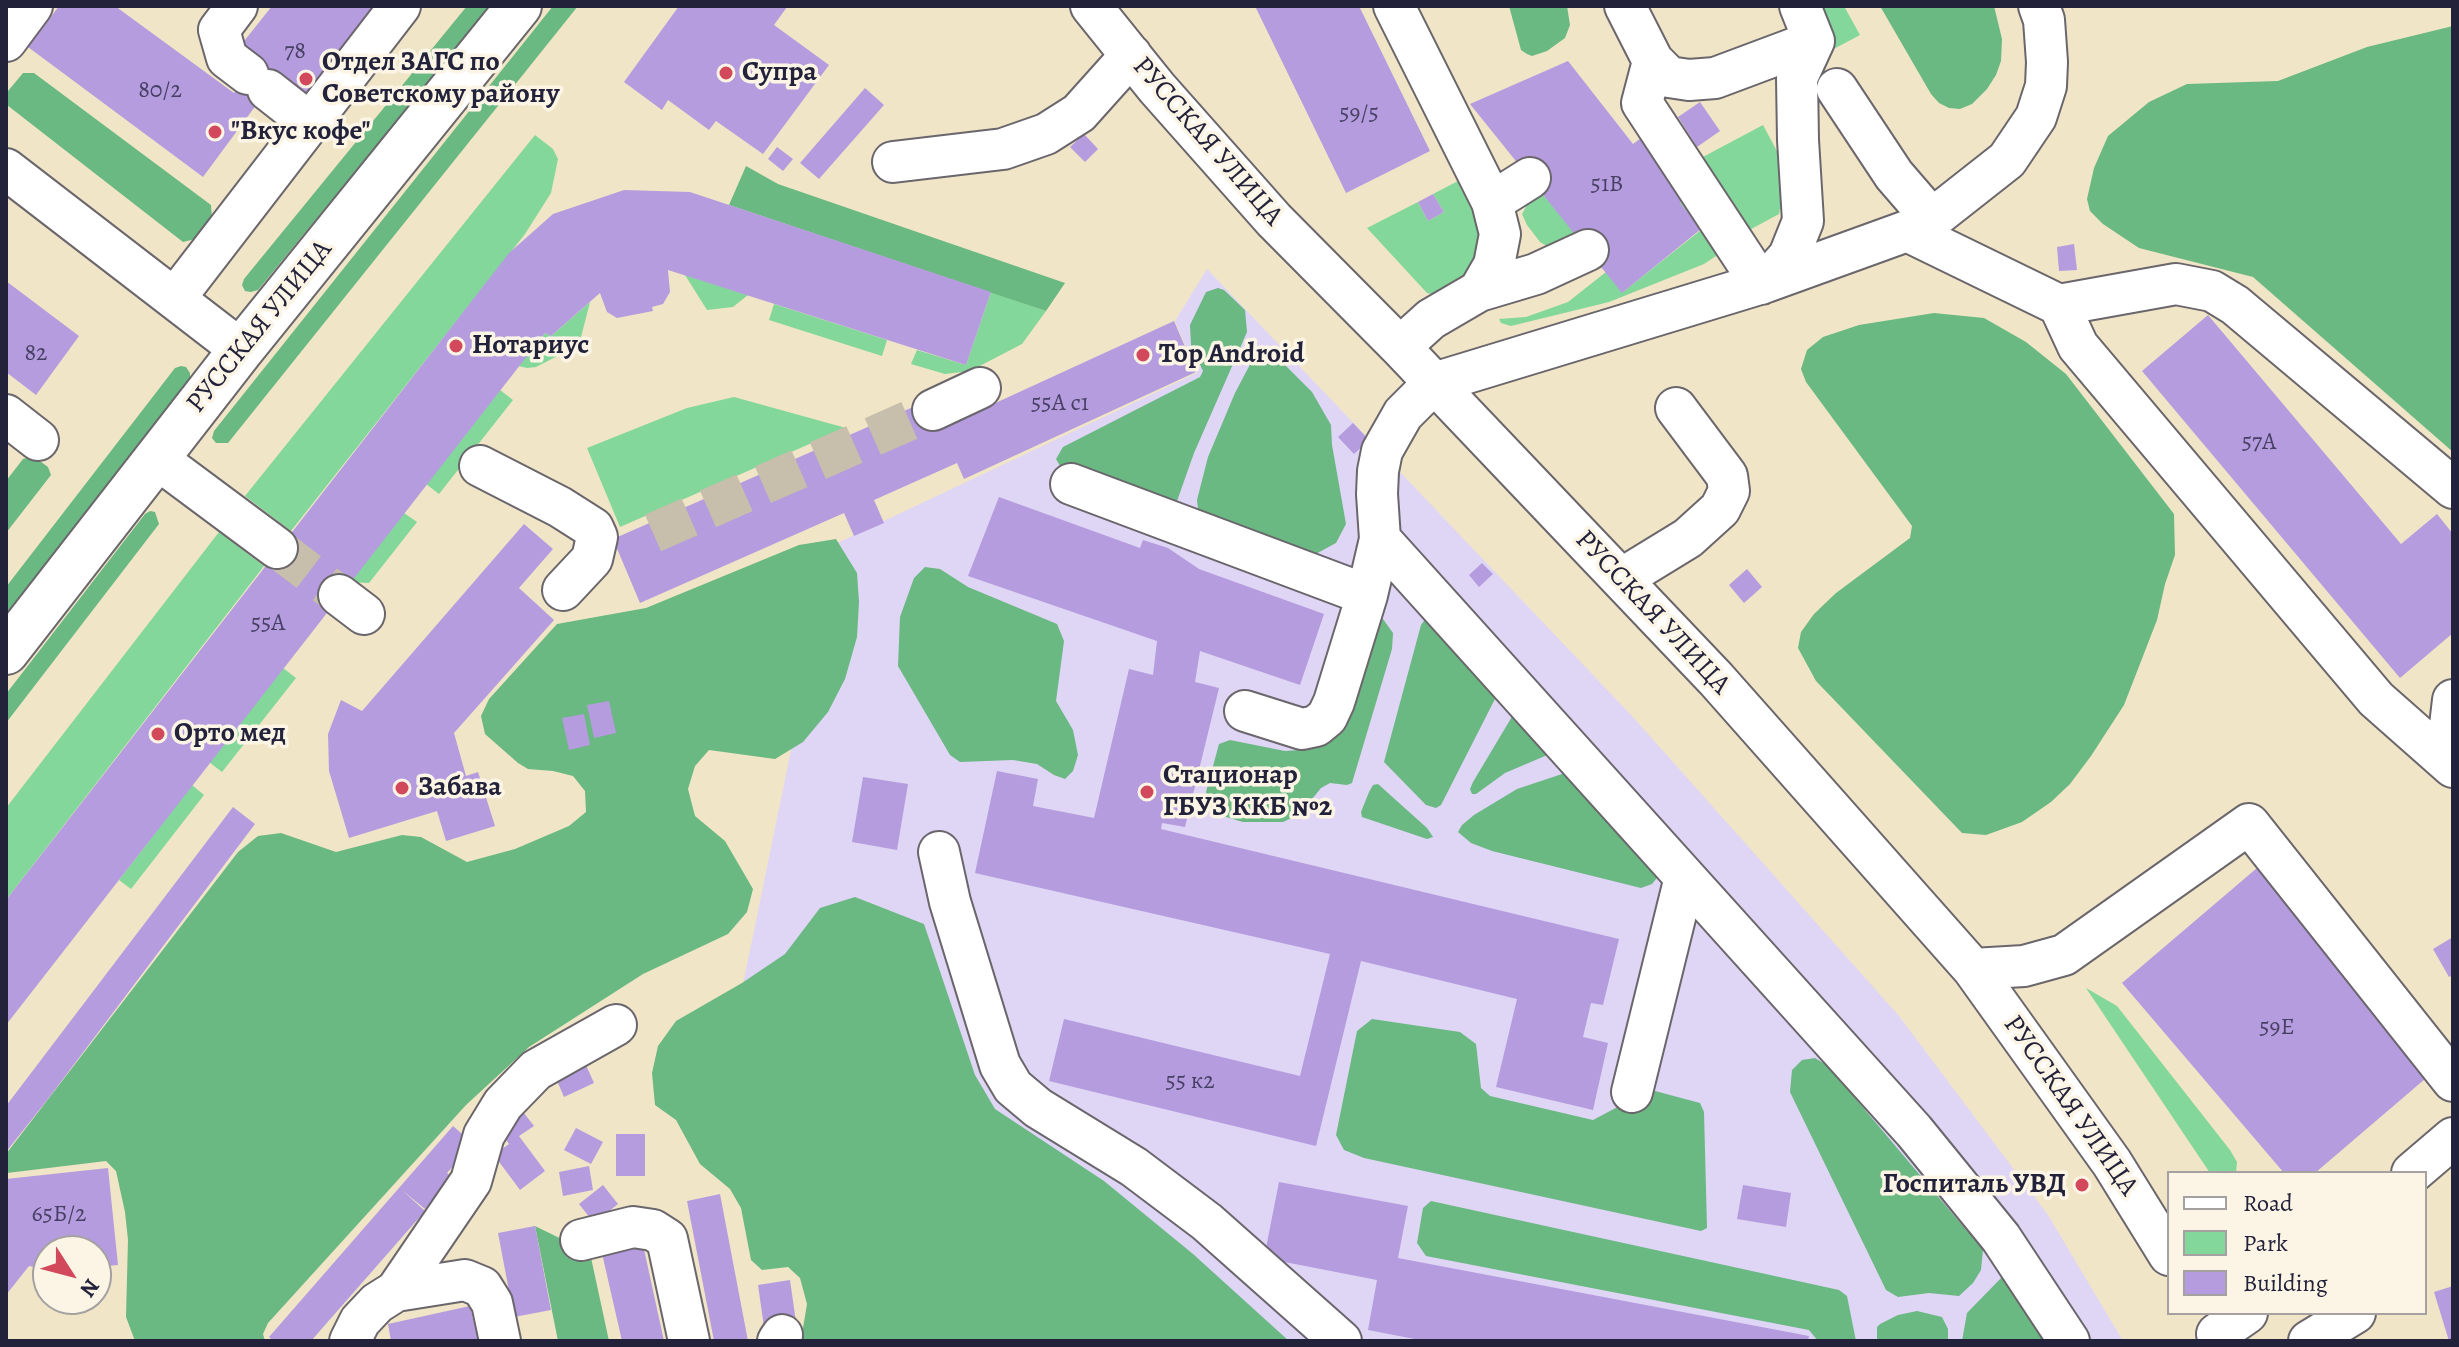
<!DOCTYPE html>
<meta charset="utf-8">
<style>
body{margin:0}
#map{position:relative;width:2459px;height:1347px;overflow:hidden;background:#f0e5c7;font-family:Alegreya,serif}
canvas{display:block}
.frame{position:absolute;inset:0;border:8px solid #22223b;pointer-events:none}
.legend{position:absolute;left:2167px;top:1171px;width:260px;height:144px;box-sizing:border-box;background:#fcf5e5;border:2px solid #a5a1a1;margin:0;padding:10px 14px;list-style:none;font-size:24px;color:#22223b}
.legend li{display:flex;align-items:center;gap:16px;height:40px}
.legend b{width:40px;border:2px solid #a5a1a1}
.north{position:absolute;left:32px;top:1235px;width:80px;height:80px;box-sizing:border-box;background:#fcf5e5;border:2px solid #a5a1a1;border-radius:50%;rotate:126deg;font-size:22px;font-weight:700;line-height:32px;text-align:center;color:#22223b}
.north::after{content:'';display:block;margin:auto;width:28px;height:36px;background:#d1495b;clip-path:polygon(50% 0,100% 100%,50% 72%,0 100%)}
</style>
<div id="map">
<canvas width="2459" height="1347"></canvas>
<div class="frame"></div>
<ul class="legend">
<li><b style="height:10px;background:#fff"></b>Road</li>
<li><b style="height:22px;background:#83d79a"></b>Park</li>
<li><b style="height:22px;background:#b59cde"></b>Building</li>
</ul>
<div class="north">N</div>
</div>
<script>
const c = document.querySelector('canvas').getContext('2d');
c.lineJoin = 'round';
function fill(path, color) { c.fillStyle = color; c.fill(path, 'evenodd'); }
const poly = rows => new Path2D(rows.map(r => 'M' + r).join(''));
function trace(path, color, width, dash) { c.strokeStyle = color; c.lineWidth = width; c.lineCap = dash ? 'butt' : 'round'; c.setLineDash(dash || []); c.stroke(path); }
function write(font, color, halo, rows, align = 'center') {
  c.font = font + ' Alegreya,serif'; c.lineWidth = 7; c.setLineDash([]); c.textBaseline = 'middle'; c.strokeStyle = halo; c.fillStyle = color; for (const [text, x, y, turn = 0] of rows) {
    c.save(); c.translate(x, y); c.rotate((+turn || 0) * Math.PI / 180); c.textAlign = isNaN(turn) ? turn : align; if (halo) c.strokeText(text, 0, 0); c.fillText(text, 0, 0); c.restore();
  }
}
fill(poly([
 [1207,269,1632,716,1899,1016,2048,1215,2123,1341,931,1341,722,1087,833,545,1197,373,1175,321]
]), '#dfd5f5');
fill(poly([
 [1821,6,1844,6,1860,35,1830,51],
 [1763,125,1787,170,1779,214,1742,234,1701,158],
 [535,135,553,149,558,159,551,193,525,234,291,531,245,496],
 [1458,181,1476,209,1481,235,1475,261,1467,277,1436,295,1427,293,1367,228,1418,202,1428,221,1444,212,1433,194],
 [1541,192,1578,237,1550,248,1540,242,1527,225,1522,214,1528,203],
 [1688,197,1719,254,1704,264,1609,302,1511,326,1501,323,1499,319,1526,317,1568,302,1606,272,1623,292,1701,230,1680,203],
 [685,275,748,295,733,307,707,310],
 [991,292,1046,311,1022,344,970,371,945,374,911,364,917,350,966,365],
 [590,302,579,345,536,367,527,368,518,366,545,333,551,336],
 [774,304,887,340,882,356,769,320],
 [500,390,513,400,439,494,426,484],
 [734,397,846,428,620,527,587,448,687,408],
 [404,513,417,522,369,583,349,582],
 [219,532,264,566,6,900,6,808],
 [283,668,296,678,222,772,209,762],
 [192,785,204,795,131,889,119,880],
 [2086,988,2117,1006,2230,1150,2237,1162,2236,1173,2210,1173]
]), '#83d79a');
fill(poly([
 [467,6,491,6,258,290,251,292,245,291,242,285,244,279],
 [553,6,578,6,228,443,216,443,212,438,214,431],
 [1509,6,1567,6,1570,25,1565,38,1547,51,1532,56,1527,54,1521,50],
 [1880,6,1994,6,2002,39,2001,61,1996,75,1987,89,1972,104,1960,109,1949,108,1939,103,1931,94],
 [2453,26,2453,452,2253,277,2139,248,2103,224,2090,211,2087,199,2094,168,2108,136,2149,102,2187,84,2278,81,2367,47],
 [23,73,34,73,211,205,212,218,195,239,183,242,7,105,8,91],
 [746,166,778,184,1065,283,1046,311,729,205],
 [1218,288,1224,290,1245,310,1247,332,1194,453,1177,501,1172,505,1063,471,1056,459,1063,447,1200,377,1203,371,1191,345,1190,325,1206,292],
 [1934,313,1984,318,2026,342,2066,374,2174,514,2175,555,2165,584,2157,620,2124,705,2091,756,2070,784,2051,802,2022,822,1986,835,1962,833,1816,681,1798,648,1801,632,1814,614,1836,593,1910,538,1912,526,1806,382,1801,369,1807,350,1823,337,1859,325],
 [1263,351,1273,354,1281,361,1312,392,1331,425,1332,445,1346,524,1336,543,1312,556,1207,519,1198,509,1197,500,1208,457,1235,393,1255,355],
 [181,366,186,367,190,373,190,379,6,616,6,587,175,368],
 [33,456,48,467,51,475,6,533,6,481,23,459],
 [150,511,155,512,159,524,6,723,6,694,145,514],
 [836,539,857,573,859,602,857,637,845,679,828,712,803,742,775,759,709,750,695,766,688,789,695,816,725,841,753,889,747,912,728,934,643,974,529,1047,466,1105,268,1323,263,1334,265,1341,135,1341,126,1317,128,1240,125,1212,116,1171,106,1161,7,1173,6,1154,238,852,258,836,281,833,336,852,402,835,421,837,467,862,515,849,569,826,586,812,585,791,573,776,553,771,528,769,518,763,485,734,481,716,489,699,557,624,646,608,799,545],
 [925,567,940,569,968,587,1057,624,1064,641,1056,701,1073,730,1078,755,1073,771,1065,779,1054,775,1037,764,1013,760,960,762,950,755,898,666,900,617,914,578],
 [1429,614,1496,697,1441,805,1436,808,1426,805,1384,762,1421,625],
 [1383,619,1393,633,1392,649,1352,783,1347,785,1330,783,1321,788,1300,814,1283,822,1243,822,1216,814,1209,808,1206,792,1219,744,1230,740,1285,751,1299,750,1309,745,1376,620],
 [1513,715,1552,753,1505,773,1476,794,1472,794,1470,789,1473,782],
 [1568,772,1660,874,1652,884,1641,888,1492,851,1471,843,1458,832,1462,825,1474,815,1517,789],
 [1378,784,1427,828,1433,837,1427,839,1362,817,1361,812,1369,792,1373,785],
 [855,897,924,924,975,1075,995,1109,1104,1181,1193,1254,1289,1341,797,1341,803,1328,807,1304,800,1278,788,1267,762,1270,751,1260,741,1208,730,1189,700,1164,676,1120,655,1105,652,1073,658,1046,676,1021,742,983,785,954,820,908],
 [1372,1019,1460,1032,1476,1044,1481,1088,1490,1096,1593,1120,1644,1093,1655,1091,1700,1103,1704,1112,1707,1228,1701,1231,1364,1158,1344,1150,1336,1135,1357,1031],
 [1815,1058,1828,1066,1983,1250,1981,1270,1973,1283,1959,1296,1929,1293,1898,1297,1886,1290,1790,1092,1792,1070,1802,1060],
 [1431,1201,1839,1290,1847,1296,1856,1341,1818,1341,1809,1330,1426,1256,1417,1243,1423,1208],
 [535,1226,590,1253,609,1341,558,1341],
 [2004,1275,2049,1341,1962,1341,1967,1313],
 [1917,1311,1942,1317,1948,1329,1948,1341,1877,1341,1877,1327,1880,1324,1898,1315]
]), '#6ab882');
fill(poly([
 [59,6,115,6,234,93,259,59,241,45,272,6,375,6,307,95,279,74,203,177,28,47],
 [679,6,785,6,787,7,774,25,829,65,763,154,716,121,709,130,668,100,662,110,624,82],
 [1255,6,1359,6,1430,151,1346,193],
 [1568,61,1633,144,1641,138,1667,171,1688,197,1680,203,1701,229,1622,293,1470,104],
 [865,88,884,105,819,179,800,163],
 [1700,102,1720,131,1697,147,1678,117],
 [1084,134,1098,149,1085,162,1070,147],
 [777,147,793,159,783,171,768,159],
 [624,190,690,192,991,292,966,365,668,270,670,292,663,304,652,307,653,311,617,318,607,312,600,293,551,336,545,333,6,1025,6,900,509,253,553,214],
 [1433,194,1444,212,1428,221,1418,202],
 [2074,244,2077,270,2059,271,2057,247],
 [6,281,79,336,36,395,6,372],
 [2208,315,2401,544,2437,514,2453,534,2453,633,2400,678,2142,371],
 [1174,321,1196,372,964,479,957,463,874,500,884,523,854,536,844,513,640,603,613,539,929,400,941,428],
 [1353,423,1369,440,1354,454,1338,437],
 [999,497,1140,548,1143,540,1168,548,1199,569,1324,614,1300,685,1200,651,1195,682,1219,688,1185,827,1162,823,1161,829,1619,939,1603,1005,1591,1003,1583,1037,1608,1043,1593,1110,1496,1087,1517,999,1361,961,1316,1146,1049,1081,1064,1019,1300,1076,1330,954,975,873,997,771,1038,779,1033,806,1094,818,1129,669,1153,675,1157,641,968,576],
 [524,524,553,549,519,588,554,620,454,733,466,776,478,772,495,826,446,841,437,811,349,838,329,771,328,734,341,700,362,711],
 [1482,563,1493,574,1479,587,1469,575],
 [1747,569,1762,587,1744,603,1729,585],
 [609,701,616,733,594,738,587,705],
 [584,714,590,745,569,750,562,718],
 [863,777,908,784,897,850,852,842],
 [233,807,255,824,48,1099,6,1152,6,1106],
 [2257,868,2432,1073,2315,1173,2284,1173,2122,983],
 [2453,937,2453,975,2449,977,2433,949],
 [585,1063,594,1083,564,1097,555,1076],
 [520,1108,534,1126,519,1136,545,1171,520,1190,494,1155,509,1144,496,1126],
 [453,1126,470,1141,463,1155,447,1173,453,1178,425,1209,402,1190,425,1211,311,1341,273,1341,269,1337],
 [576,1128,603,1142,591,1164,564,1150],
 [616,1134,645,1134,645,1176,616,1176],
 [589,1166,593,1190,563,1196,559,1172],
 [108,1168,118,1265,96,1267,96,1251,48,1251,48,1270,29,1266,6,1295,6,1179],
 [1279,1182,1408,1206,1398,1258,1809,1336,1808,1341,1425,1341,1368,1330,1377,1280,1264,1258],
 [603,1185,618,1204,594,1223,579,1204],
 [1743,1185,1791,1193,1786,1227,1737,1219],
 [720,1194,748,1341,714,1341,687,1201],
 [535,1226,551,1310,514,1317,498,1233],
 [642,1240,664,1341,622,1341,601,1249],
 [790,1280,796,1322,764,1327,758,1285],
 [2453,1286,2453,1341,2449,1341,2434,1292],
 [470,1306,478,1341,391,1341,388,1324]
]), '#b59cde');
trace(poly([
 [653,533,933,410],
 [277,548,339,595]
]), '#c7beab', 40, [40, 20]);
const minor = poly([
 [237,6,219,30,227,58,248,74],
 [1091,6,1157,88,1274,220,1400,347,1716,679,1973,969,2112,1163,2169,1255],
 [1394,6,1492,202,1500,234,1494,265,1479,291,1431,319,1400,347],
 [1625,6,1653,61,1669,77,1689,80,1715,78,1814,41],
 [6,41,32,6],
 [1653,61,1642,103,1761,284],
 [1837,89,1894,175,1932,219],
 [268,90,310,123],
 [893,162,1003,149,1046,134,1079,113,1131,55],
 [6,169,241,350],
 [1492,202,1530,178],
 [1907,231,1932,219,2007,160,2036,117,2046,86,2047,62,2044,20,2039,6],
 [1766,282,1789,256,1803,221,1798,140,1797,78,1814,41,1800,6],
 [1479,291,1536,274,1588,250],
 [175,298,400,6],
 [2059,305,2176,284,2212,291,2235,305,2453,488],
 [933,410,980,388],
 [6,415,38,440],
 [156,458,277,548],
 [480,466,560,507,593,528,597,537,592,559,563,590],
 [1071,484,1367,595],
 [1380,539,1914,1131,2001,1238,2069,1341],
 [1621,579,1688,538,1720,509,1729,491,1727,476,1676,408],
 [339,595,364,614],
 [1245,711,1302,729,1316,726,1327,717,1334,702,1367,595,1380,539,1377,494,1378,471,1382,451,1403,414,1434,383,1766,282,1907,231,2059,305,2078,346,2376,699,2453,767],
 [2446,760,2453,700],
 [939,852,950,902,1000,1065,1013,1087,1038,1108,1134,1167,1207,1222,1341,1341],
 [1973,969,2024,966,2064,955,2249,824,2453,1081],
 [1632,1092,1685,877],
 [2412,1173,2453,1138],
 [581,1240,633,1227,653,1230,667,1239,689,1341],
 [396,1291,471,1181,484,1135,503,1104,536,1070,616,1025],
 [2217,1334,2247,1313],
 [350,1341,360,1321,377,1303,396,1291,465,1280,482,1287,492,1303,500,1341],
 [778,1341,782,1335],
 [2309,1341,2355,1313]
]);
const major = poly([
 [6,652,241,350,519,6]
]);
trace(minor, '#6a666c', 44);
trace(major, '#6a666c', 48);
trace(minor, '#fff', 40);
trace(major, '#fff', 44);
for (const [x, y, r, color] of [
 [726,73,8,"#d1495b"],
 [306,79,8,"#d1495b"],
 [215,132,8,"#d1495b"],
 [456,346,8,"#d1495b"],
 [1143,355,8,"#d1495b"],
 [158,734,8,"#d1495b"],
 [402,788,8,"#d1495b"],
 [1147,792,8,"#d1495b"],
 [2082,1185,8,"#d1495b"]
]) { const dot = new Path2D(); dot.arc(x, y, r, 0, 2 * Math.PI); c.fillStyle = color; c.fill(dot); trace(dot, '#fcf5e5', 3); }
write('24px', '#474064', null, [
 ["78",295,52],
 ["80/2",160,91],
 ["59/5",1359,114],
 ["51В",1607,185],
 ["82",36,354],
 ["55А с1",1060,404],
 ["57А",2259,443],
 ["55А",268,624],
 ["59Е",2277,1028],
 ["55 к2",1190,1082],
 ["65Б/2",59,1215]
]);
write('bold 28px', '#22223b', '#fcf5e5', [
 ["Отдел ЗАГС по",322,63],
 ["Советскому району",322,95],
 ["Супра",742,73],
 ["\"Вкус кофе\"",231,132],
 ["Нотариус",472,346],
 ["Top Android",1159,355],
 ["Орто мед",174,734],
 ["Стационар",1163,776],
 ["ГБУЗ ККБ №2",1163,808],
 ["Забава",418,788],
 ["Госпиталь УВД",2066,1185,"right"]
], 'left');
write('28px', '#22223b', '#fcf5e5', [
 ["РУССКАЯ УЛИЦА",1207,142,49],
 ["РУССКАЯ УЛИЦА",260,327,-51],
 ["РУССКАЯ УЛИЦА",1652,613,47],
 ["РУССКАЯ УЛИЦА",2070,1106,55]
]);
</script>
